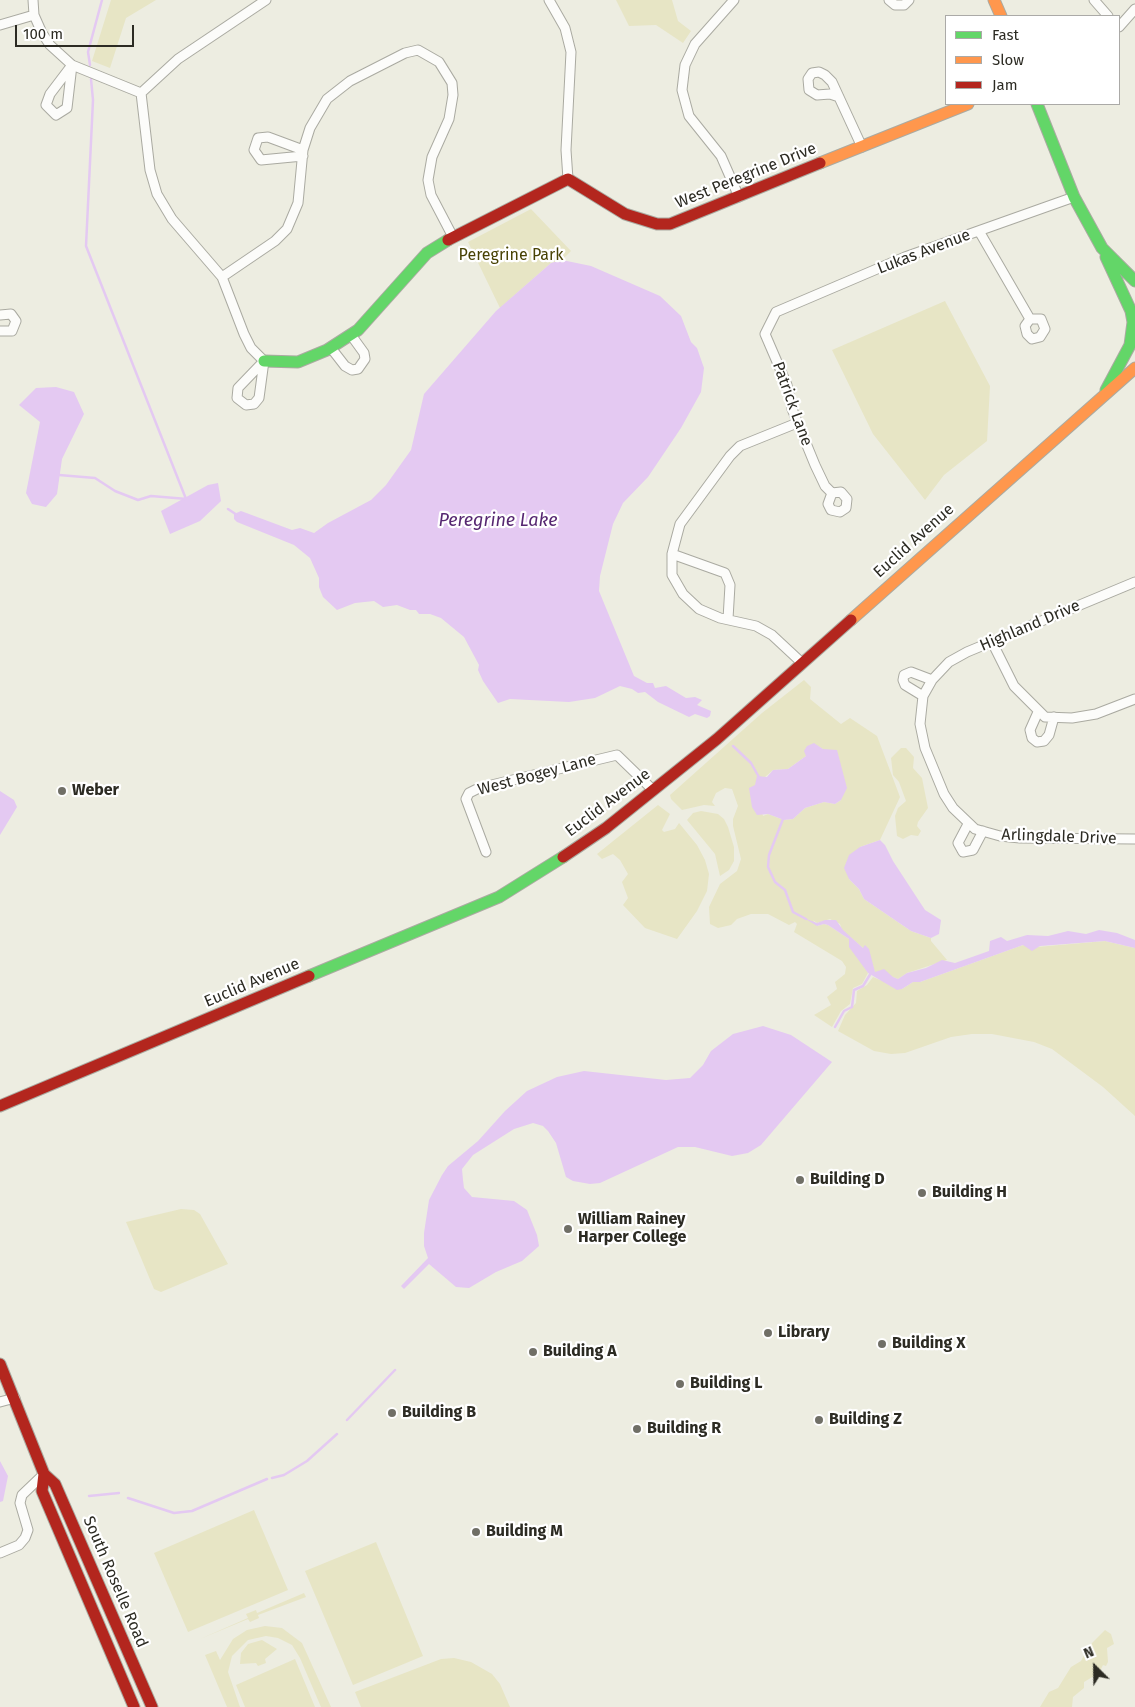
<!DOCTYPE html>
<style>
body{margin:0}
#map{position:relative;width:1135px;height:1707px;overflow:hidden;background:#edede1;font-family:"Fira Sans",sans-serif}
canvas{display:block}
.legend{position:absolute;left:945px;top:15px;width:175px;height:90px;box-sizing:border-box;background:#fff;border:1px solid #abaaa7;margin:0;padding:6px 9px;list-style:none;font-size:15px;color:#2c2b23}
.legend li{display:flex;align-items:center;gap:10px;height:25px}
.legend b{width:25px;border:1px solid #abaaa7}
.north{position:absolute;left:1070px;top:1642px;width:50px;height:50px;-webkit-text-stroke:4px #fff;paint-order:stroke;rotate:337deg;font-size:14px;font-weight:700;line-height:20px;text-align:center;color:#2c2b23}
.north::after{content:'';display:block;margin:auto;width:18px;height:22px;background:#2c2b23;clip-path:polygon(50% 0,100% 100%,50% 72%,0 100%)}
.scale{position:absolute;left:15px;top:25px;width:119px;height:22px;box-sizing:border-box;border:2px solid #2c2b23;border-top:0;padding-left:6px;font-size:15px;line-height:18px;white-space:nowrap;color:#2c2b23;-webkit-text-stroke:4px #fff;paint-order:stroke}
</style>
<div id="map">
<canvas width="1135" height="1707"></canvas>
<ul class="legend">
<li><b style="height:6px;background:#63d668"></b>Fast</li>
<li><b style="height:6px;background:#ff974d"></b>Slow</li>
<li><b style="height:6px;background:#b3261e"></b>Jam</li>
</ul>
<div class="north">N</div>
<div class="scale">100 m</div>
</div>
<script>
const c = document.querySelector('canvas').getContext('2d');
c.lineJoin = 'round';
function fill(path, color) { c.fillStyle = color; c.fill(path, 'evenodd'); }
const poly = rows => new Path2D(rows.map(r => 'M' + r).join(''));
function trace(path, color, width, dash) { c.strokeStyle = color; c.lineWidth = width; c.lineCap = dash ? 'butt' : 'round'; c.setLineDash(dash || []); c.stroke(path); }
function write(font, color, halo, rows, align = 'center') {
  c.font = font + ' "Fira Sans",sans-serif'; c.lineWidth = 4.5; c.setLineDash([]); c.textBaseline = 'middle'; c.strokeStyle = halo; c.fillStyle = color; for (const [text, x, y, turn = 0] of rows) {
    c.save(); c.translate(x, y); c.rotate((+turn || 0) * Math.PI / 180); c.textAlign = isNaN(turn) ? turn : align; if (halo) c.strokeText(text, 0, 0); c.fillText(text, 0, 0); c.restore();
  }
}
fill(poly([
 [111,0,156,0,126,18,110,68,92,61],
 [616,0,672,0,678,21,691,31,683,43,656,25,629,26],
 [531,209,571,251,562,260,551,263,500,308,468,242],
 [945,301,990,386,987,441,944,475,925,500,873,434,832,350],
 [804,680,811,687,810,699,841,724,850,718,877,736,900,797,880,840,860,847,849,879,859,889,864,899,911,931,931,938,931,941,947,960,907,973,898,979,893,977,875,972,863,948,842,930,840,924,830,919,817,923,813,920,817,926,824,924,828,925,849,939,868,973,862,984,853,988,850,1004,841,1011,832,1027,814,1015,831,1005,827,997,837,989,835,982,845,974,846,967,842,961,794,932,797,924,795,922,789,925,768,914,751,914,737,919,731,925,718,928,710,924,709,907,720,884,737,871,741,859,733,826,733,819,738,806,732,789,725,788,716,793,712,802,715,806,704,805,682,810,671,799,670,795,762,713],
 [814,744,823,749,841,800,835,804,824,802,805,808,793,819,784,820,768,814,763,816,755,786,773,770,788,769,806,756],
 [901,748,906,748,914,757,913,768,922,778,928,808,918,822,917,826,921,831,918,836,911,835,903,839,897,836,895,816,898,808,906,801,899,782,893,775,891,758],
 [658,805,670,814,662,830,664,832,675,829,679,823,697,845,705,860,709,874,707,891,697,911,677,939,645,928,623,905,628,898,622,882,628,874,620,860,613,854,602,859,597,854],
 [701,811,718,814,724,819,728,827,734,847,734,861,729,870,720,876,715,854,687,820,693,813],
 [1105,941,1135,948,1135,1116,1103,1087,1052,1049,1034,1042,992,1034,972,1034,951,1037,905,1053,891,1054,874,1051,838,1031,845,1015,856,1003,857,991,867,985,873,977,902,989,913,982,920,982,1023,945,1037,947],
 [181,1209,194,1210,200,1214,228,1264,161,1292,154,1289,126,1222],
 [254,1510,288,1590,188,1632,154,1553],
 [376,1542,423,1656,353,1685,305,1571],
 [304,1593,306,1597,258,1615,259,1618,250,1622,248,1619,200,1639,248,1618,246,1614,256,1610,257,1613],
 [265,1626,282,1628,302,1643,331,1707,321,1707,300,1658,292,1645,278,1638,266,1636,248,1640,232,1656,228,1672,240,1707,227,1707,205,1655,216,1651,220,1660,233,1639,247,1630],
 [1105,1630,1111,1634,1114,1644,1107,1648,1108,1662,1106,1666,1103,1665,1099,1673,1084,1682,1084,1688,1073,1697,1072,1707,1040,1707,1049,1692,1058,1688,1071,1667,1081,1661,1089,1646],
 [262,1640,277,1649,265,1659,266,1663,258,1666,256,1663,240,1664,241,1653,248,1644],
 [454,1658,471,1662,492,1674,500,1684,510,1707,361,1707,355,1692,441,1659],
 [295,1659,315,1707,245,1707,236,1685]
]), '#e7e5c5');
fill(poly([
 [562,260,591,266,660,296,681,316,691,342,697,348,704,368,701,392,681,428,648,477,623,503,613,524,600,576,599,591,634,676,647,683,653,683,655,688,666,686,686,698,695,697,702,700,697,705,711,711,710,716,707,718,695,714,689,717,658,702,645,692,638,693,632,689,620,686,595,698,569,702,510,699,498,703,483,681,478,670,479,665,464,637,441,618,430,614,419,614,416,610,410,610,397,605,383,607,374,601,355,603,337,610,323,597,319,587,319,578,310,558,294,545,237,522,234,519,234,514,241,511,292,530,300,528,314,533,328,523,371,500,386,485,411,450,424,394,496,311,551,263],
 [56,387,74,392,84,414,62,459,57,494,46,507,32,504,26,493,40,422,19,405,36,388],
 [218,483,221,501,219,503,200,521,170,534,161,511,208,485],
 [814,743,823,749,837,750,847,788,841,800,835,804,824,802,805,808,793,819,784,820,768,814,757,815,752,807,749,788,755,785,757,776,767,777,773,770,788,769,806,756,804,751,807,746],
 [0,791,14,800,17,807,0,835],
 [880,840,885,845,893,861,925,910,941,920,939,934,931,938,911,931,864,899,859,889,849,879,844,868,849,855,860,847],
 [804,918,817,923,825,920,836,920,843,930,863,948,865,945,869,949,875,972,884,969,893,977,898,979,907,973,926,968,942,960,955,963,989,951,990,941,1001,937,1007,941,1027,935,1048,936,1068,931,1086,934,1099,930,1117,933,1135,940,1135,948,1105,941,1040,946,1032,951,1023,945,920,982,913,982,902,989,897,990,868,973,849,947,849,939,828,925,824,924,817,926],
 [763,1026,791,1035,832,1062,761,1145,748,1153,732,1156,695,1147,678,1147,600,1183,590,1184,573,1181,566,1177,556,1143,548,1131,543,1126,533,1123,514,1129,473,1155,462,1169,463,1180,464,1188,472,1197,514,1201,527,1210,537,1235,539,1246,522,1261,496,1272,469,1288,456,1287,429,1264,404,1289,401,1286,428,1258,424,1246,424,1233,429,1200,442,1175,448,1166,478,1141,505,1111,527,1091,557,1077,584,1071,666,1080,690,1078,703,1065,711,1051,733,1034],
 [0,1461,8,1476,3,1501,0,1502]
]), '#e4c9f2');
trace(poly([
 [90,65,88,52,102,0],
 [91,79,93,100,86,246,186,499],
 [59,475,95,478,115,491,138,500,151,496,187,499],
 [228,509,237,515],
 [733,746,751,763,760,779],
 [783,819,769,855,768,867,775,882,785,890,793,912,806,919],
 [835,1027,844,1011,852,1007,854,990,863,986,871,973],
 [347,1420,395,1370],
 [272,1478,284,1475,307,1461,337,1434],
 [89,1496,119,1493],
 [128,1498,174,1513,192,1511,267,1479]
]), '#e4c9f2', 2.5);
const street = poly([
 [33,0,34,15,42,33,50,45,72,65,141,93],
 [549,0,565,28,571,52,566,150,568,179],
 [734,0,695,44,685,65,682,90,689,116,721,156,739,197],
 [889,0,895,5,904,5,909,0],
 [1094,0,1108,16],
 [0,25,34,15],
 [1119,27,1135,9],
 [72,65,67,108,56,115,46,105,50,94,72,65],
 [141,93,150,170,157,194,172,219,222,277,244,334,251,348,264,361],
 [141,93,178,59,266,0],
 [839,97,830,94,817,95,809,90,808,79,812,73,819,72,825,75,832,82,862,147],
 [303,156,261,160,254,150,258,138,268,137,303,150],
 [979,231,1030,319,1025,326,1027,334,1032,339,1040,337,1045,329,1041,319,1030,319],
 [222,277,275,241,287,229,298,203,303,150,310,128,327,99,350,81,405,53,418,50,439,62,452,83,453,95,449,119,432,157,428,180,431,195,453,237],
 [0,315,11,314,16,321,12,331,0,331],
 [331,348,345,366,352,370,358,369,365,359,364,353,351,335],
 [264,361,259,398,254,404,246,405,237,398,238,388,264,361],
 [832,493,841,492,847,499,846,508,840,512,831,510,828,504,832,493,825,486,815,465,792,409,787,385,765,334,776,312,905,257,1074,197],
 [672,554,680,524,730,456,740,446,797,423],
 [1135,582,967,652,949,662,932,680,923,696,920,724,925,748,944,794,953,808,975,829,1000,836,1020,838,1135,839],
 [728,619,730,585,725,573,672,554,672,575,683,594,699,609,720,618,756,626,772,635,801,662],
 [992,642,1014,686,1045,717,1072,718,1096,714,1135,699],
 [923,696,905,685,903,680,904,675,911,672,932,680],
 [1038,712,1030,730,1032,738,1037,742,1044,741,1049,735,1054,717],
 [968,824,958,843,963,852,973,850,983,831],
 [486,852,466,799,469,793,479,788,617,755,653,790],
 [0,1402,15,1398],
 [0,1553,19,1545,25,1538,28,1530,20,1503,22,1495,44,1474]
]);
const fast = poly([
 [1037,104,1074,197,1102,248,1135,281],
 [1106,257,1131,311,1133,322,1130,345,1106,390],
 [264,361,298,362,327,350,358,330,427,253,448,240],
 [309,976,499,897,563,857]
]);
const slow = poly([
 [994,0,1001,16],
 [820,163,968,104],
 [851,620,1135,368]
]);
const jam = poly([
 [448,240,568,179,625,214,657,224,670,224,820,163],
 [563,857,606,828,717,739,851,620],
 [0,1106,309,976],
 [0,1364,44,1474,55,1484,152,1707],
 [44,1474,42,1491,134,1707]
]);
trace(street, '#aaaaa1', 11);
trace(fast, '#aaaaa1', 13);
trace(slow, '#aaaaa1', 13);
trace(jam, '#aaaaa1', 13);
trace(street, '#fcfcfa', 9);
trace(fast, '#63d668', 11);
trace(slow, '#ff974d', 11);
trace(jam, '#b3261e', 11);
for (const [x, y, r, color] of [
 [62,791,5,"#706f66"],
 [800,1180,5,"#706f66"],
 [922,1193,5,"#706f66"],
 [568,1229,5,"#706f66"],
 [768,1333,5,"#706f66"],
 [882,1344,5,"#706f66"],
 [533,1352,5,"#706f66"],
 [680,1384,5,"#706f66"],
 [392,1413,5,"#706f66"],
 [819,1420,5,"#706f66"],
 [637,1429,5,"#706f66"],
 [476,1532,5,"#706f66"]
]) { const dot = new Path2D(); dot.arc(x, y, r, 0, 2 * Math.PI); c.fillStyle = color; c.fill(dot); trace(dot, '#fff', 2); }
write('16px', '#2c2b23', '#fff', [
 ["West Peregrine Drive",746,176,-22],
 ["Lukas Avenue",924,252,-21],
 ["Patrick Lane",792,404,70],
 ["Euclid Avenue",914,541,-42],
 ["Highland Drive",1030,626,-23],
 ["West Bogey Lane",537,775,-15],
 ["Euclid Avenue",608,803,-37],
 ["Arlingdale Drive",1059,837,2],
 ["Euclid Avenue",252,983,-23],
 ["South Roselle Road",115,1582,67]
]);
write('16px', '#484204', '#fff', [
 ["Peregrine Park",511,256]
]);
write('bold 16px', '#2c2b23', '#fff', [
 ["Weber",72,791],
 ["Building D",810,1180],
 ["Building H",932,1193],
 ["William Rainey",578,1220],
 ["Harper College",578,1238],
 ["Library",778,1333],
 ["Building X",892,1344],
 ["Building A",543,1352],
 ["Building L",690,1384],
 ["Building B",402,1413],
 ["Building Z",829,1420],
 ["Building R",647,1429],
 ["Building M",486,1532]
], 'left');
write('italic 18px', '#562771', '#fff', [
 ["Peregrine Lake",498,521]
]);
</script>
